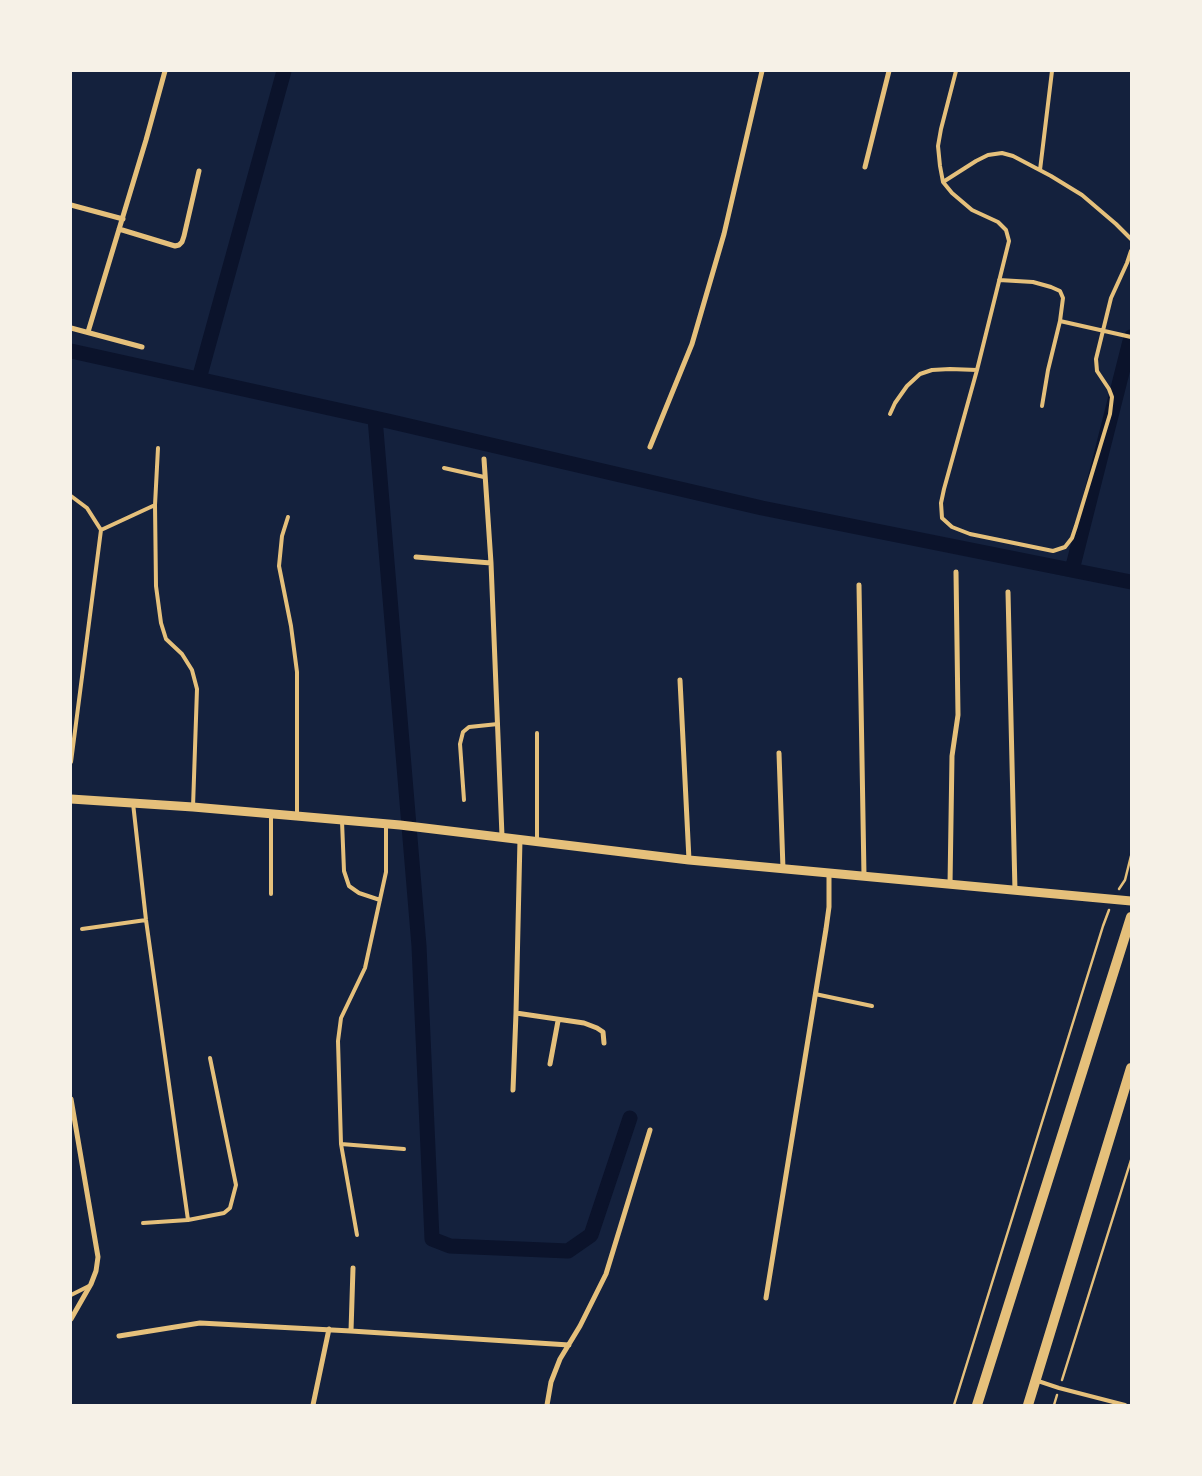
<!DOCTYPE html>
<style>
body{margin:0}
#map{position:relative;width:1202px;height:1476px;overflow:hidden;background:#14213d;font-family:Raleway,sans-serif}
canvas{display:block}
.frame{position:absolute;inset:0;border:72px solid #f6f1e7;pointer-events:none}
</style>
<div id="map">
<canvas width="1202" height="1476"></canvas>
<div class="frame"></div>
</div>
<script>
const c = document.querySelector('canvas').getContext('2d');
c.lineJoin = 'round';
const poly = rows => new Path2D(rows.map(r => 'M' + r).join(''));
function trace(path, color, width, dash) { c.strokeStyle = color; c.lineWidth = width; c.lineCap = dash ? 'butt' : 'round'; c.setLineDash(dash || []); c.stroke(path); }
trace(poly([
 [71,351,388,421,762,508,1131,582],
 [199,379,284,71],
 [375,418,419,946,432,1239,450,1246,568,1251,591,1235,630,1118],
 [1072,570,1131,337]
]), '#0b132b', 15);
trace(poly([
 [1119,889,1125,880,1131,856],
 [1062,1380,1131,1160],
 [954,1405,1103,926,1109,910],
 [1054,1405,1057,1395]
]), '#e5c07b', 2.5);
trace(poly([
 [1040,170,1052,71],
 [943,182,976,161,988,155,1002,153,1013,156,1051,176,1082,195,1116,224,1131,239],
 [999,280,1033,282,1051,287,1060,291,1063,298,1060,321,1131,337],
 [977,370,944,489,941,503,942,518,952,527,970,534,1053,551,1065,547,1072,538,1076,526,1110,414,1112,397,1109,389,1097,371,1096,359,1111,298,1127,263,1131,251],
 [1042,406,1048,370,1060,321],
 [890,414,895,403,907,386,920,374,932,370,950,369,977,370,1009,241,1006,230,998,222,972,210,952,193,943,182,940,166,938,146,941,129,956,71],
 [158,448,155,505,156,586,161,623,166,639,182,654,192,670,197,689,193,807],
 [444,468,484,477],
 [71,496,87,508,101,530,71,762],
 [288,517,282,536,279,566,291,626,297,672,297,816],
 [101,530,155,505],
 [464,800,460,744,463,732,469,727,498,724],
 [133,803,146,920,188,1220,143,1223],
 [271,814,271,894],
 [342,821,344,871,349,886,359,893,380,900],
 [537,841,537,733],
 [82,929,146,920],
 [815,994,872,1006],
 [341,1144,404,1149],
 [188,1220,224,1213,230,1208,236,1185,210,1058],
 [357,1235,341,1144,338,1041,341,1018,365,968,386,872,386,824],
 [71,1295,89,1286],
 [1038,1381,1059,1388,1125,1405]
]), '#e5c07b', 4);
trace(poly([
 [865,167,889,71],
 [71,205,123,219],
 [119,229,175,246,179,245,182,242,184,236,199,171],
 [71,328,142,347],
 [88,332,146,140,165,71],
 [650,447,692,344,724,234,762,71],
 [484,459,491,563,502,836],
 [416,557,491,563],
 [859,585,864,876],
 [1008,592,1015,891],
 [680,680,689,860],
 [779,753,783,869],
 [950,885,952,756,958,715,956,572],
 [516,1013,584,1023,597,1028,603,1032,604,1043],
 [550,1064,558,1021],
 [513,1090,516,1013,520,839],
 [71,1099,98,1257,96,1271,91,1284,71,1319],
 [766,1298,826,929,829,907,829,873],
 [351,1331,353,1268],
 [119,1336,200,1323,351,1331,569,1345],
 [313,1405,329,1329],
 [547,1405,551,1382,560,1359,580,1326,606,1274,650,1130]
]), '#e5c07b', 5);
trace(poly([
 [71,799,193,807,400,825,689,860,1131,901]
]), '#e5c07b', 9);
trace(poly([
 [977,1405,1131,917],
 [1028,1405,1131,1068]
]), '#e5c07b', 10);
</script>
